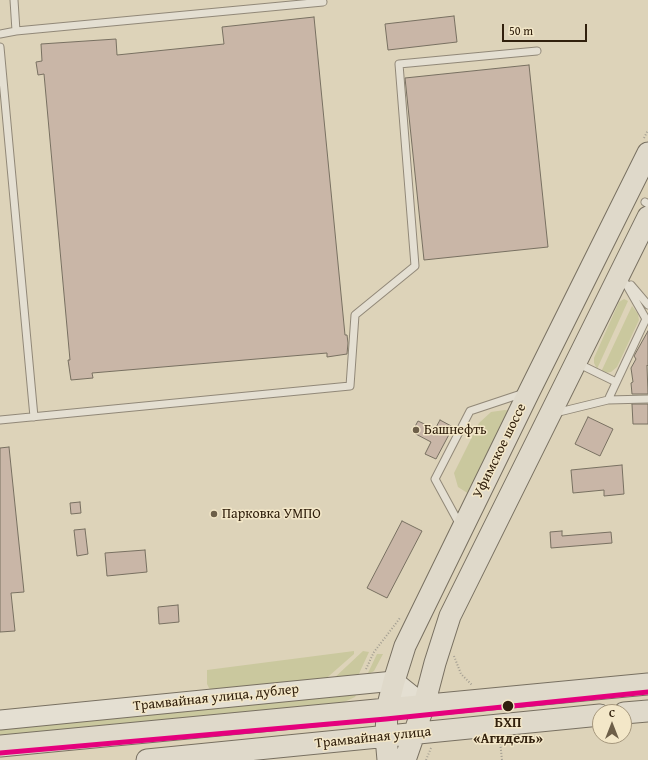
<!DOCTYPE html>
<meta charset="utf-8">
<style>
body{margin:0}
#map{position:relative;width:648px;height:760px;overflow:hidden;background:#ddd3b9;font-family:"Gentium Book Plus",serif}
canvas{display:block}
.north{position:absolute;left:592px;top:704px;width:40px;height:40px;box-sizing:border-box;background:#f3e7c8;border:1px solid #a5977d;border-radius:50%;rotate:0deg;font-size:11px;font-weight:700;line-height:16px;text-align:center;color:#31200d}
.north::after{content:'';display:block;margin:auto;width:14px;height:18px;background:#6d5f49;clip-path:polygon(50% 0,100% 100%,50% 72%,0 100%)}
.scale{position:absolute;left:502px;top:24px;width:85px;height:18px;box-sizing:border-box;border:2px solid #31200d;border-top:0;padding-left:5px;font-size:12px;line-height:14px;white-space:nowrap;color:#31200d;-webkit-text-stroke:3px #f3e7c8;paint-order:stroke}
</style>
<div id="map">
<canvas width="648" height="760"></canvas>
<div class="north">С</div>
<div class="scale">50 m</div>
</div>
<script>
const c = document.querySelector('canvas').getContext('2d');
c.lineJoin = 'round';
function fill(path, color) { c.fillStyle = color; c.fill(path, 'evenodd'); }
const poly = rows => new Path2D(rows.map(r => 'M' + r).join(''));
function trace(path, color, width, dash) { c.strokeStyle = color; c.lineWidth = width; c.lineCap = dash ? 'butt' : 'round'; c.setLineDash(dash || []); c.stroke(path); }
function write(font, color, halo, rows, align = 'center') {
  c.font = font + ' "Gentium Book Plus",serif'; c.lineWidth = 3; c.setLineDash([]); c.textBaseline = 'middle'; c.strokeStyle = halo; c.fillStyle = color; for (const [text, x, y, turn = 0] of rows) {
    c.save(); c.translate(x, y); c.rotate((+turn || 0) * Math.PI / 180); c.textAlign = isNaN(turn) ? turn : align; if (halo) c.strokeText(text, 0, 0); c.fillText(text, 0, 0); c.restore();
  }
}
fill(poly([
 [624,299,628,301,597,369,594,363,594,358,619,302],
 [632,306,638,314,639,320,617,367,611,372,605,373,601,372],
 [505,410,510,411,469,494,458,487,454,473,479,423,491,412],
 [354,651,354,654,321,683,213,693,209,688,207,684,207,670],
 [363,651,369,652,357,678,332,680],
 [377,654,383,654,374,671,367,675],
 [357,693,355,697,344,702,309,708,0,739,0,727]
]), '#cac89e');
const building = poly([
 [454,16,457,42,388,50,385,24,454,16],
 [314,17,345,335,347,335,348,343,347,354,327,357,327,353,92,373,93,378,71,380,68,360,70,360,44,74,38,75,36,62,42,61,41,44,116,39,117,55,224,44,222,27,314,17],
 [529,65,548,247,424,260,405,78,529,65],
 [648,331,648,366,647,365,648,394,632,394,631,383,633,382,631,368,636,359,634,356,648,331],
 [632,404,648,404,648,424,633,424,632,404],
 [588,417,613,429,600,456,575,444,588,417],
 [440,420,453,427,436,459,425,454,431,442,412,432,418,421,435,429,440,420],
 [9,447,24,592,11,593,15,631,0,632,0,448,9,447],
 [622,465,624,494,604,496,604,490,573,493,571,470,622,465],
 [80,502,81,513,71,514,70,503,80,502],
 [402,521,422,531,387,598,367,588,402,521],
 [85,529,88,554,77,556,74,530,85,529],
 [562,531,562,536,611,532,612,543,551,548,550,532,562,531],
 [145,550,147,572,107,576,105,553,145,550],
 [178,605,179,622,159,624,158,607,178,605]
]);
fill(building, '#c9b6a7');
trace(building, '#787061', 1);
const lane = poly([
 [14,0,16,31],
 [0,34,16,31,323,2],
 [0,47,34,417],
 [645,202,648,204],
 [631,285,648,305],
 [577,363,616,382],
 [608,400,648,399],
 [555,413,608,400,646,319,622,277],
 [0,420,350,386,355,315,415,266,399,64,537,51],
 [460,525,435,479,470,411,524,393]
]);
const secondary = poly([
 [0,720,394,681,424,705]
]);
const primary = poly([
 [624,713,648,711],
 [0,746,648,684],
 [147,760,600,715],
 [388,760,386,737,387,709,394,681,405,646,529,392,648,153],
 [405,760,424,705,435,663,450,616,648,217]
]);
trace(lane, '#918878', 9);
trace(secondary, '#787061', 21);
trace(primary, '#787061', 23);
trace(poly([
 [644,138,648,130],
 [454,656,461,674,472,685],
 [366,669,374,652,400,618],
 [500,741,502,760],
 [426,760,431,748]
]), '#a29d91', 2, [1, 2]);
trace(lane, '#e4dfd2', 7);
trace(secondary, '#e4dfd2', 19);
trace(primary, '#dfd9ca', 21);
trace(poly([
 [0,753,386,719,648,692]
]), '#e5007d', 5);
for (const [x, y, r, color] of [
 [416,430,4,"#6d5f49"],
 [214,514,4,"#6d5f49"],
 [508,706,6,"#31200d"]
]) { const dot = new Path2D(); dot.arc(x, y, r, 0, 2 * Math.PI); c.fillStyle = color; c.fill(dot); trace(dot, '#f3e7c8', 1.5); }
write('14px', '#31200d', '#f3e7c8', [
 ["Башнефть",424,430],
 ["Парковка УМПО",222,514]
], 'left');
write('14px', '#31200d', '#f3e7c8', [
 ["Уфимское шоссе",500,451,-64],
 ["Трамвайная улица, дублер",216,698,-6],
 ["Трамвайная улица",373,738,-6]
]);
write('bold 14px', '#31200d', '#f3e7c8', [
 ["БХП",508,723],
 ["«Агидель»",508,739]
]);
</script>
